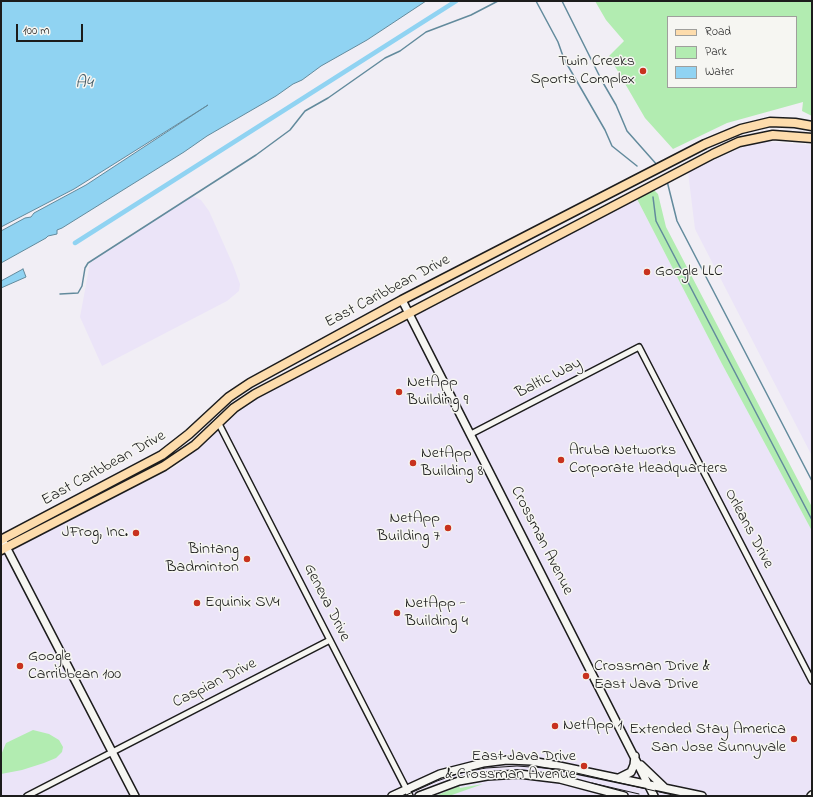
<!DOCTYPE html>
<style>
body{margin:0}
#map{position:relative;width:813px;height:797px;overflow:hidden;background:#f1eef5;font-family:"Indie Flower",sans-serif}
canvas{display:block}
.frame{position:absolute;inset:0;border:2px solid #1c1c1c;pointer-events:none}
.legend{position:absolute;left:667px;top:16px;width:130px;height:72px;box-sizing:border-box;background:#f6f6f2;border:1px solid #9f9f9c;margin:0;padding:5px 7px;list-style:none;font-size:12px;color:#1c1c1c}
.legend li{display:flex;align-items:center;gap:8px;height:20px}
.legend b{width:20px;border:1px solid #9f9f9c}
.scale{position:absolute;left:16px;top:24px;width:67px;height:18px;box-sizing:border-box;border:2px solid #1c1c1c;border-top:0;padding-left:5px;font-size:12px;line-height:14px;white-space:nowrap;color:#1c1c1c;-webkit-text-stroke:3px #f6f6f2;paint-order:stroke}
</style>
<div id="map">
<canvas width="813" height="797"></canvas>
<div class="frame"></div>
<ul class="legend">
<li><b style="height:5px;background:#fddcac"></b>Road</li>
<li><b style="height:11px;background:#b2ecb1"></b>Park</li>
<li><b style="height:11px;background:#90d3f2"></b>Water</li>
</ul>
<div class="scale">100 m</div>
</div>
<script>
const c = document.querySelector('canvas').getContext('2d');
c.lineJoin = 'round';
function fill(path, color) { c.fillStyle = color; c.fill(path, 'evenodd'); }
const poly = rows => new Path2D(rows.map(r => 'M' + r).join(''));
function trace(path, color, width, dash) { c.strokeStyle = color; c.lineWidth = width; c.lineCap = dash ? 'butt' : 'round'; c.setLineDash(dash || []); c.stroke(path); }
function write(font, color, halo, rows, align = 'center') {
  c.font = font + ' "Indie Flower",sans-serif'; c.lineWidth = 3; c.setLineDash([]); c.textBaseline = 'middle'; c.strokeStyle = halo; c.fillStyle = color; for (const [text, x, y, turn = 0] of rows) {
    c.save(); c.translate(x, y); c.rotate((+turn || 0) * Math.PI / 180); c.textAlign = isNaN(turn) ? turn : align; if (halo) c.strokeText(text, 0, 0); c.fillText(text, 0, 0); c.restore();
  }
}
fill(poly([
 [756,141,812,145,812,456,695,229,688,172],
 [193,196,201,200,209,211,233,265,240,284,239,291,227,301,102,366,80,317,90,263],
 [637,199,722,364,812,531,812,787,807,796,1,796,1,554,177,466,251,401]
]), '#ebe4f8');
fill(poly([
 [595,1,812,1,812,116,802,111,803,102,727,123,673,149,645,118,609,56,624,41,606,20],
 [668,17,796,17,796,87,668,87],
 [653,189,658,194,666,227,812,507,812,531,722,364,637,199],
 [33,730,49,734,59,740,63,747,62,752,56,758,44,763,22,770,1,774,1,755,6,743],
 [483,784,449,796,435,796,459,786,460,788]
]), '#b2ecb1');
const water = poly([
 [1,1,426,1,367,40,321,66,302,80,293,84,276,96,207,136,184,152,62,228,57,230,57,234,48,236,46,238,1,263,1,231,25,218,31,217,34,213,86,185,208,105,74,189,1,227,1,1],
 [23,269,26,277,1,288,1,281,23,269]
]);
fill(water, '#90d3f2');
trace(water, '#628a9c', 1);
trace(poly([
 [536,1,558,42,564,59,605,130,612,146,637,166],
 [562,1,602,81,616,105,627,131,658,166],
 [667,181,677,221,812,481],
 [653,197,656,221,812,520],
 [60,294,78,293,82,286,85,268,88,263,256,155,290,130,305,111,328,98,385,58,400,51,426,32,471,15,498,1]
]), '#628a9c', 1.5);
trace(poly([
 [75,243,456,1]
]), '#90d3f2', 4.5);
const street = poly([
 [218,422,410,796],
 [471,434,639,347,812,681],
 [27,796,330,640]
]);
const secondary = poly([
 [402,300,654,796],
 [4,543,135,796],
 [641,765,665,788],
 [619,778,631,772,634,765,635,756],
 [392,796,440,774,483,763,507,760,531,761,559,766,702,796],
 [419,796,459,781,487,776,519,774,560,779,624,796],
 [811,796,812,795]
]);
const primary = poly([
 [1,540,162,455,189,434,229,397,250,383,402,300,705,144,741,129,770,122,795,123,812,126],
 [1,550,164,466,195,445,234,408,255,394,713,154,739,142,773,135,812,138]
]);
trace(street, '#1c1c1c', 8);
trace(secondary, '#1c1c1c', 10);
trace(primary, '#1c1c1c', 11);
trace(street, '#f6f6f2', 5);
trace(secondary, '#f6f6f2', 7);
trace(primary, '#fddcac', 8);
trace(poly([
 [592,783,639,794],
 [404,796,437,781,460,773,486,768,517,766,559,769,677,796]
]), '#1c1c1c', 1);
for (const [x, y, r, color] of [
 [643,71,4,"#c8321e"],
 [647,272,4,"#c8321e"],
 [399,392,4,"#c8321e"],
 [561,460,4,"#c8321e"],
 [413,463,4,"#c8321e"],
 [448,528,4,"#c8321e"],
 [136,533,4,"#c8321e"],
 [247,559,4,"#c8321e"],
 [197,603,4,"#c8321e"],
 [397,613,4,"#c8321e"],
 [20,666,4,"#c8321e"],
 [586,676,4,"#c8321e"],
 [555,726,4,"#c8321e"],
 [794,739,4,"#c8321e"],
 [584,766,4,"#c8321e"]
]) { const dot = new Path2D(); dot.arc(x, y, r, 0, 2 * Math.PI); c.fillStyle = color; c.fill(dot); trace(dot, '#f6f6f2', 1.5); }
write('16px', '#1c1c1c', '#f6f6f2', [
 ["Twin Creeks",635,62,"right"],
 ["Sports Complex",635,80,"right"],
 ["Google LLC",655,272],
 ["NetApp",407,383],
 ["Building 9",407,401],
 ["Aruba Networks",569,451],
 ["Corporate Headquarters",569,469],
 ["NetApp",421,454],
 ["Building 8",421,472],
 ["NetApp",440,519,"right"],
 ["Building 7",440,537,"right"],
 ["JFrog, Inc.",128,533,"right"],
 ["Bintang",239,550,"right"],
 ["Badminton",239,568,"right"],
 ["Equinix SV4",205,603],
 ["NetApp -",405,604],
 ["Building 4",405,622],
 ["Google",28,657],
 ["Carribbean 100",28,675],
 ["Crossman Drive &",594,667],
 ["East Java Drive",594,685],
 ["NetApp 1",563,726],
 ["Extended Stay America",786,730,"right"],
 ["San Jose Sunnyvale",786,748,"right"],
 ["East Java Drive",576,757,"right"],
 ["& Crossman Avenue",576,775,"right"]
], 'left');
write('16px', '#1c1c1c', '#f6f6f2', [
 ["East Caribbean Drive",388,292,-28],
 ["Baltic Way",549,379,-27],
 ["East Caribbean Drive",104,469,-29],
 ["Orleans Drive",748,529,62],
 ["Crossman Avenue",541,541,63],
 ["Geneva Drive",326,603,63],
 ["Caspian Drive",215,684,-27]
]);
write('italic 17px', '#455c67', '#f6f6f2', [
 ["A4",84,84]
]);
</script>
